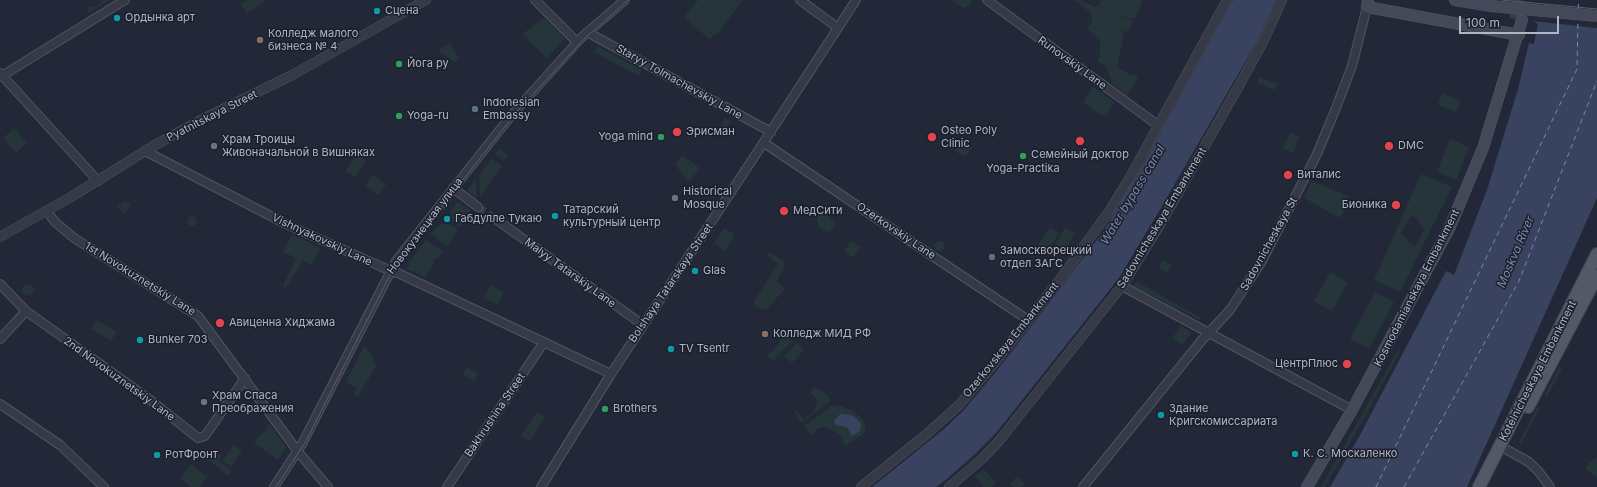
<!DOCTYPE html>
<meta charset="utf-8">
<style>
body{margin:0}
#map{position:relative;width:1597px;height:487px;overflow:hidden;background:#222837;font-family:Inter,sans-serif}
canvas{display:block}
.scale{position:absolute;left:1459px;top:16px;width:100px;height:18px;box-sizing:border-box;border:2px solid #b0b5c4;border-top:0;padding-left:5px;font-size:12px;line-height:14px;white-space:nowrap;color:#b0b5c4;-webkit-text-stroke:3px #1b202c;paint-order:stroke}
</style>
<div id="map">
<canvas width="1597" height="487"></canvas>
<div class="scale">100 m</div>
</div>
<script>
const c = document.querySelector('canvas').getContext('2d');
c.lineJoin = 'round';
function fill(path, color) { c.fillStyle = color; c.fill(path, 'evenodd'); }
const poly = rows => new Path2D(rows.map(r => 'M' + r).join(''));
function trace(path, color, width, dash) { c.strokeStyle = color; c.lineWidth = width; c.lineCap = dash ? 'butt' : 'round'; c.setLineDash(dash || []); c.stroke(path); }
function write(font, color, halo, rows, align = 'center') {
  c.font = font + ' Inter,sans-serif'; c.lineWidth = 3; c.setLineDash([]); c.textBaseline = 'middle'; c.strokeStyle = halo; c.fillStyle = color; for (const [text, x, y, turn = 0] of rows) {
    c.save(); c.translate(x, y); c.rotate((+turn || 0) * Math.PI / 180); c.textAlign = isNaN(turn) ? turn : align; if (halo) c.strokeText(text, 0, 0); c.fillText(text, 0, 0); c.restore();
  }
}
fill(poly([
 [82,0,87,7,93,7,98,5,102,0,110,0,89,13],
 [248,0,264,0,265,2,247,13,241,4],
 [698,0,743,0,716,35,714,34,710,40,684,17],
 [951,0,970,0,970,3,969,6,964,8],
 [1074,0,1080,0,1096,7,1099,5,1101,0,1143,0,1135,19,1123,16,1117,27,1124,16,1133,21,1127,33,1120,29,1124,35,1117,67,1132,76,1135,75,1138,78,1127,96,1112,84,1107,68,1097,61,1101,55,1099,52,1101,42,1087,29,1092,22,1091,13],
 [544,18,565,39,547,58,522,34],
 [450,43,459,58,455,63,438,50],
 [597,46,642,70,639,76,594,52],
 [1259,77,1277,84,1275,90,1257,83],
 [1093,87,1114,102,1106,116,1098,113,1083,102],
 [1442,93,1461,101,1456,112,1438,105],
 [725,118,731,121,725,132,719,128],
 [14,128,27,143,16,153,3,138],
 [1290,133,1300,137,1293,153,1283,148],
 [1450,139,1469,147,1456,180,1437,172],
 [962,140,972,147,965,157,955,151],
 [499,149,508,156,504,161,495,154],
 [356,154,366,161,355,177,345,171],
 [682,155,700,168,689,182,675,165],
 [492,158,502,166,480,197,479,175],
 [1421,174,1452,187,1400,292,1374,280],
 [1411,216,1417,218,1424,230,1415,246,1411,244,1401,233],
 [373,175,386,185,378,195,365,185],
 [476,178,477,199,467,191],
 [1312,181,1348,196,1348,202,1340,218,1304,198],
 [125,201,131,204,125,214,117,206],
 [457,202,471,210,460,227,452,220,450,212],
 [821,212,830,217,835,223,832,229,827,232,819,227,817,220],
 '187 221a5 5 0 1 1 10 0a5 5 0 1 1-10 0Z',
 [441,224,449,224,458,230,447,246,431,234],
 [1050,227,1059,233,1047,251,1038,245],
 [1065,227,1075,234,1065,250,1055,243],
 [724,228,733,233,733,237,725,251,714,243],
 [292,234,320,248,312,265,303,261,286,288,283,286,296,258,283,252],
 [426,240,443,251,439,258,435,259,433,262,436,261,426,276,424,277,405,268,409,267,410,265,407,265],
 '935 246a5 5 0 1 1 10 0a5 5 0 1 1-10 0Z',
 [851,241,861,247,853,258,844,251],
 [767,251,783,260,785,265,777,281,785,289,766,310,756,307,754,301,778,264,768,256],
 [1163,260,1172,265,1168,273,1159,268],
 [1330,272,1348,282,1332,311,1314,302],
 [1136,281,1201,318,1200,320,1133,286],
 '22 290a6 6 0 1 1 12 0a6 6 0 1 1-12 0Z',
 [490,285,504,292,498,304,484,298],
 [1375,292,1394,302,1369,349,1350,339],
 [96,320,117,332,111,341,91,329],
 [1181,326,1192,333,1182,345,1172,338],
 [785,334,792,342,773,360,767,357,768,354,774,350],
 [797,343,804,350,792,363,784,356],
 [364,346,372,355,376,367,357,397,354,395,357,388,346,382],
 [1398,350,1400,351,1362,422,1325,487,1321,487],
 [467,367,478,374,474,381,462,374],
 [1559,367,1562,369,1547,397,1544,396],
 [815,387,828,395,830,401,802,423,794,412,796,409,803,420,814,411,817,400,810,392],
 [838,405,851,410,862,418,866,426,864,433,846,446,839,434,825,427,818,428,811,436,804,426,830,407],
 [1537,408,1540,409,1520,445,1519,442],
 [537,412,545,418,530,441,521,436],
 [268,425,270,425,286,447,278,460,254,443,260,435,266,431],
 [234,445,242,451,231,467,222,461],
 [209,449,220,455,221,463,232,470,229,475,225,474,204,456,205,452],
 [1597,457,1597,478,1585,468,1589,463],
 [191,464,207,477,199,487,191,487,180,479],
 [984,469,996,483,991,487,983,487,975,476],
 [1017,476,1025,483,1021,487,1014,487,1010,484]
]), '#253539');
fill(poly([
 [1233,0,1276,0,1259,38,1161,208,1119,278,996,433,976,453,947,479,936,487,872,487,944,429,963,411,999,368,1103,232,1137,176],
 [1539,0,1597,0,1597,198,1467,487,1330,487,1360,435,1446,271,1454,275,1487,190,1518,89,1529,43,1534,44,1538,24,1534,22],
 [840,414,851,415,857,419,861,424,860,431,852,436,847,427,836,425,834,421]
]), '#39435f');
fill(poly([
 [1537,0,1597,0,1597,28,1532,21]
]), '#222837');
trace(poly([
 [1578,9,1579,0],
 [1376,487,1577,69,1578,19],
 [1404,487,1519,281,1597,81]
]), '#7b87aa', 1, [5, 4]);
trace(poly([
 [478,207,497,220]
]), '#373d4c', 8, [8, 4]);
trace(poly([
 [1515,19,1519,0]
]), '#373d4c', 11, [11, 5.5]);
const minor = poly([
 [535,0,577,42],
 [800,0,838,28],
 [987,0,1159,126],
 [587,32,771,132],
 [0,73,98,181],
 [0,77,125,0],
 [764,143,1028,320],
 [145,151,286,224,382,267,400,274,611,374],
 [453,188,478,207],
 [47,211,54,221,74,238,198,316,299,453,328,487],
 [497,220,643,325],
 [0,284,26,311,149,399,198,438,205,436,245,378],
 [1122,286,1352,410],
 [0,339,26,311],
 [0,404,60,445,104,487],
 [1500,446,1529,462,1539,472,1550,487],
 [274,487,302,444,396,261,510,117,581,38,625,0],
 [447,487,544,342],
 [541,487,611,374,758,151,856,0],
 [1083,487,1202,340,1230,310,1262,261,1317,154,1334,113,1352,66,1367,7]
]);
const tertiary = poly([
 [0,237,71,197,155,145,205,118,294,74,426,0],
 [861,487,928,433,959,405,997,360,1064,274,1110,210,1128,181,1227,0],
 [949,487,982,459,999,441,1122,286,1160,225,1240,84,1264,40,1282,0]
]);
const secondary = poly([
 [1368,0,1367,7,1519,35],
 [1455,0,1491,6],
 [1307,487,1352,410,1450,227,1483,148,1522,20]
]);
const primary = poly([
 [1528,407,1597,276],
 [1479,487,1597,254]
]);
trace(minor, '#505562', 10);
trace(tertiary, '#505562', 10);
trace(secondary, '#505562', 12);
trace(primary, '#3f4351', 14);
trace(minor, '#363a47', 8);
trace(tertiary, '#363a47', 9);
trace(secondary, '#44495a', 11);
trace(primary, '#545967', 12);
trace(poly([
 [1502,0,1597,9],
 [276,487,306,441,389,277,405,253,515,114,583,40,628,0]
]), '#585e6e', 1);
const secondaryBridge = poly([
 [1491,6,1597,16]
]);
trace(secondaryBridge, '#505562', 12, []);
trace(secondaryBridge, '#44495a', 11);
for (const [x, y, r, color] of [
 [377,11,4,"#0f9aa8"],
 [117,18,4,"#0f9aa8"],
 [260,40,4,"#8d6e63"],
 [399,64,4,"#2e9e5b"],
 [475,109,4,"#5c6f8a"],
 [399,116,4,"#2e9e5b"],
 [677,132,5,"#e0444e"],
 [661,137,4,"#2e9e5b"],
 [932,137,5,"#e0444e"],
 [1080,141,5,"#e0444e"],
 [214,146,4,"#6b7280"],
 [1389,146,5,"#e0444e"],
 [1023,156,4,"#2e9e5b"],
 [1288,175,5,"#e0444e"],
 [675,198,4,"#6b7280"],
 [1396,205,5,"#e0444e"],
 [784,211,5,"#e0444e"],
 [555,216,4,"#0f9aa8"],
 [447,219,4,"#0f9aa8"],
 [992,257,4,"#5c6f8a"],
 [695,271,4,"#0f9aa8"],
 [220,323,5,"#e0444e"],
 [765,334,4,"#8d6e63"],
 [140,340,4,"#0f9aa8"],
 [671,349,4,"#0f9aa8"],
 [1347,364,5,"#e0444e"],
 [204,402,4,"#6b7280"],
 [605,409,4,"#2e9e5b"],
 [1161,415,4,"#0f9aa8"],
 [1295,454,4,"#0f9aa8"],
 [157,455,4,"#0f9aa8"]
]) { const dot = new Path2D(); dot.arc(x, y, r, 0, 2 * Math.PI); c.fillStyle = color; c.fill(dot); trace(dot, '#1b202c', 1.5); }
write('11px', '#b0b5c4', '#1b202c', [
 ["Сцена",385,11],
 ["Ордынка арт",125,18],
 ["Колледж малого",268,34],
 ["бизнеса № 4",268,47],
 ["Йога ру",407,64],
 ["Indonesian",483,103],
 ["Embassy",483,116],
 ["Yoga-ru",407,116],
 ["Osteo Poly",941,131],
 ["Clinic",941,144],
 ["Эрисман",686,132],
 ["Yoga mind",653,137,"right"],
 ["Храм Троицы",222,140],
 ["Живоначальной в Вишняках",222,153],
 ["DMC",1398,146],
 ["Семейный доктор",1080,155,"center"],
 ["Yoga-Practika",1023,169,"center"],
 ["Виталис",1297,175],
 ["Historical",683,192],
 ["Mosque",683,205],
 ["Бионика",1387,205,"right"],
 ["Татарский",563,210],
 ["культурный центр",563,223],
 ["МедСити",793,211],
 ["Габдулле Тукаю",455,219],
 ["Замоскворецкий",1000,251],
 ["отдел ЗАГС",1000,264],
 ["Glas",703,271],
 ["Авиценна Хиджама",229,323],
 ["Колледж МИД РФ",773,334],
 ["Bunker 703",148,340],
 ["TV Tsentr",679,349],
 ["ЦентрПлюс",1338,364,"right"],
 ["Храм Спаса",212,396],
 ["Преображения",212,409],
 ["Brothers",613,409],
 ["Здание",1169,409],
 ["Кригскомиссариата",1169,422],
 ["К. С. Москаленко",1303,454],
 ["РотФронт",165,455]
], 'left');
write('11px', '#b0b5c4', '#1b202c', [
 ["Runovskiy Lane",1072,63,36],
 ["Staryy Tolmachevskiy Lane",679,82,29],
 ["Pyatnitskaya Street",212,116,-27],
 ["Sadovnicheskaya Embankment",1162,218,-59],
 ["Новокузнецкая улица",425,226,-53],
 ["Ozerkovskiy Lane",896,231,34],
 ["Vishnyakovskiy Lane",322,240,25],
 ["Sadovnicheskaya St",1269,244,-61],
 ["Malyy Tatarskiy Lane",570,273,36],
 ["1st Novokuznetskiy Lane",140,279,32],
 ["Bolshaya Tatarskaya Street",671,283,-56],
 ["Kosmodamianskaya Embankment",1417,288,-63],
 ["Ozerkovskaya Embankment",1011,340,-51],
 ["Kotelnicheskaya Embankment",1538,371,-63],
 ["2nd Novokuznetskiy Lane",119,379,36],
 ["Bakhrushina Street",495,415,-56]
]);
write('italic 12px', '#7b87aa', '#1b202c', [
 ["Water bypass canal",1133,195,-59],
 ["Moskva River",1516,252,-67]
]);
</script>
